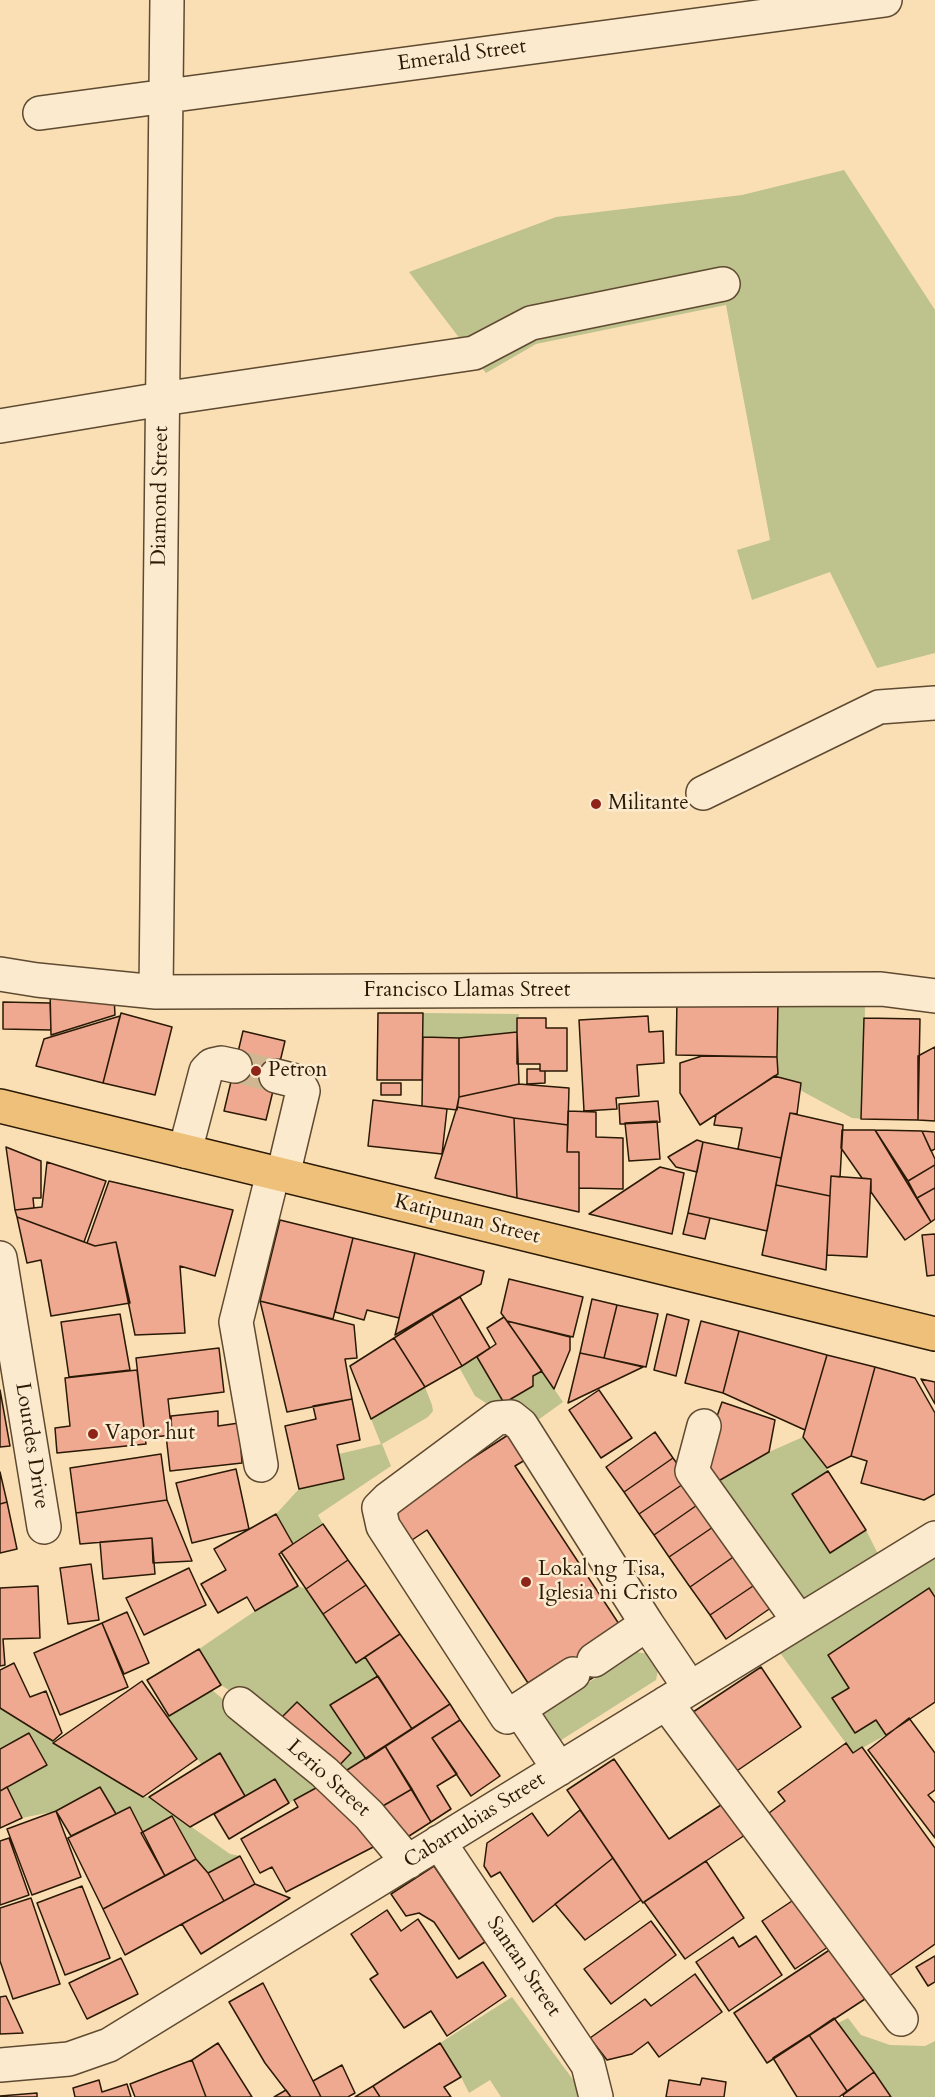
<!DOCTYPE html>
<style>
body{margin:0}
canvas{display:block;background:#fbdfb4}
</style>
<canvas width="935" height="2097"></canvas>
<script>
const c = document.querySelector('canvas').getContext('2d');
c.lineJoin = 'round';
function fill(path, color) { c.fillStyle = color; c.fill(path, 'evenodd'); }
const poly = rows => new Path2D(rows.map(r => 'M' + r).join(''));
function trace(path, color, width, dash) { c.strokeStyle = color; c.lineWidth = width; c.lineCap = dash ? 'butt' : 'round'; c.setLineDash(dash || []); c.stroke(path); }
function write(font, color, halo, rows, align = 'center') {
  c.font = font + ' Cardo,serif'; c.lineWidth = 5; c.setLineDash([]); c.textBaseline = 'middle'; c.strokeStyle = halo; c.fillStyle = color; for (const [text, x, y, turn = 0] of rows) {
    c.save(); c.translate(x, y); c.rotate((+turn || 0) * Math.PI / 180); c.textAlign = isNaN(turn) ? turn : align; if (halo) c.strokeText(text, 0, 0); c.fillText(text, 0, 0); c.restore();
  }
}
fill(poly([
 [844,170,935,310,935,653,877,668,830,572,752,600,737,550,770,540,726,305,536,344,486,373,409,272,556,217,742,195],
 [778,1002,865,1006,863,1119,852,1118,800,1090,801,1083,778,1077],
 [423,1013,519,1014,517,1032,459,1038,423,1037],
 [477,1357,504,1403,532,1386,533,1376,542,1371,563,1402,538,1420,530,1421,486,1403,475,1396,459,1367],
 [425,1387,432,1405,433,1411,428,1417,382,1444,391,1466,318,1515,323,1524,293,1544,276,1514,299,1489,344,1479,339,1454,381,1444,371,1419],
 [803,1437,828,1471,792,1494,829,1552,866,1530,878,1554,793,1607,708,1487,769,1452],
 [935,1557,935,1597,929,1589,828,1655,849,1688,833,1699,855,1733,876,1720,886,1735,853,1753,778,1650],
 [298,1586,306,1589,356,1663,365,1657,378,1676,330,1705,366,1759,336,1777,333,1772,351,1752,297,1702,278,1721,221,1685,199,1649,255,1611],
 [637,1652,648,1654,658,1670,656,1680,555,1744,538,1714],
 [212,1690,325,1783,289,1803,275,1779,245,1796,220,1754,202,1765,167,1716],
 [0,1708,53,1741,53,1743,143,1797,149,1797,230,1854,240,1856,208,1873,196,1859,173,1816,141,1833,129,1808,116,1814,100,1787,56,1811,22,1818,7,1787,47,1765,29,1733,0,1749],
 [512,1997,577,2085,577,2097,501,2097,490,2080,469,2093,461,2077,440,2043],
 [848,2018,861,2035,890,2045,925,2046,935,2041,935,2097,891,2097,838,2023]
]), '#bec28d');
const building = poly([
 [50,989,114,996,115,1015,51,1035,50,989],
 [677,1000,778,1002,777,1057,676,1055,677,1000],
 [3,1002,50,1003,51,1030,3,1029,3,1002],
 [121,1013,172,1027,155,1095,103,1083,121,1013],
 [378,1013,423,1013,422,1080,377,1080,378,1013],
 [120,1016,103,1083,36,1066,44,1039,120,1016],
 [648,1016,649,1032,663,1031,664,1063,637,1065,639,1096,616,1098,617,1109,584,1111,579,1020,648,1016],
 [517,1018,546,1018,546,1028,567,1028,567,1071,540,1071,540,1064,517,1064,517,1018],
 [864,1018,920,1019,918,1120,861,1119,864,1018],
 [243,1031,285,1041,266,1120,224,1111,243,1031],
 [517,1032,519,1084,459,1097,459,1038,517,1032],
 [423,1037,459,1038,459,1097,457,1110,422,1106,423,1037],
 [935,1047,935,1121,918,1120,918,1056,935,1047],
 [702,1056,777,1057,778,1074,700,1125,680,1093,680,1063,702,1056],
 [527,1069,540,1069,540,1071,545,1071,545,1083,527,1084,527,1069],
 [774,1076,801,1083,797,1114,790,1113,781,1158,738,1149,742,1128,714,1125,716,1115,774,1076],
 [381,1083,401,1083,401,1095,381,1095,381,1083],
 [519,1084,569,1088,568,1125,514,1118,457,1107,459,1097,519,1084],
 [373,1100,447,1109,442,1154,368,1146,373,1100],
 [658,1101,660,1122,620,1124,619,1104,658,1101],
 [457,1107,514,1118,517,1198,435,1178,457,1107],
 [568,1111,596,1112,596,1137,623,1138,623,1189,579,1188,579,1152,567,1152,568,1111],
 [790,1113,843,1125,840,1177,831,1176,830,1196,776,1185,790,1113],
 [514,1118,568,1125,567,1152,579,1152,579,1212,517,1198,514,1118],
 [657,1121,660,1159,629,1161,625,1123,657,1121],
 [842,1130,875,1130,931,1222,905,1240,871,1192,871,1179,862,1178,841,1148,842,1130],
 [875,1130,922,1131,935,1159,935,1165,908,1181,875,1130],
 [922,1131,935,1132,935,1149,931,1151,922,1131],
 [697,1140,703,1142,697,1172,676,1167,668,1157,697,1140],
 [703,1142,781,1158,767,1231,688,1213,703,1142],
 [6,1147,41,1161,41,1198,33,1198,34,1208,15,1210,6,1147],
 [47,1162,106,1181,84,1242,17,1217,15,1210,42,1207,47,1162],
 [935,1165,935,1188,917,1198,908,1181,935,1165],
 [660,1167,684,1173,672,1234,589,1214,660,1167],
 [831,1176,871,1179,867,1257,827,1255,831,1176],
 [109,1181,233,1210,215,1276,180,1266,185,1333,135,1335,116,1242,95,1246,87,1243,109,1181],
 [776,1185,830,1196,826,1270,762,1255,776,1185],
 [935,1188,935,1219,931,1222,917,1198,935,1188],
 [688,1213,710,1218,705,1239,683,1234,688,1213],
 [17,1217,95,1246,116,1242,130,1303,51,1316,41,1260,27,1263,17,1217],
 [280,1220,353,1238,333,1319,260,1301,280,1220],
 [935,1234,935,1275,927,1276,922,1235,935,1234],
 [353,1238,415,1253,399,1318,367,1310,364,1320,335,1312,353,1238],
 [415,1253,484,1271,481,1284,395,1335,415,1253],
 [509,1279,583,1297,573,1337,507,1321,501,1313,509,1279],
 [460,1297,490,1348,462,1366,432,1314,460,1297],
 [592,1299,617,1305,604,1358,580,1353,592,1299],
 [260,1301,354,1325,357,1358,345,1359,352,1399,287,1412,260,1301],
 [617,1305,658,1314,646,1367,604,1358,617,1305],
 [120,1314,130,1370,69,1377,61,1322,120,1314],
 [432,1314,462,1366,425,1387,394,1338,432,1314],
 [667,1314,689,1320,676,1376,654,1370,667,1314],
 [504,1317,542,1371,533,1376,533,1386,504,1403,477,1357,496,1344,487,1328,504,1317],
 [507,1321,570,1337,570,1350,554,1389,507,1321],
 [701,1321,739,1331,723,1393,685,1383,701,1321],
 [739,1331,827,1355,805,1430,723,1393,739,1331],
 [394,1338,425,1387,371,1419,350,1366,394,1338],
 [219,1348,224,1392,168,1399,172,1435,145,1438,136,1358,219,1348],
 [580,1353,604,1358,643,1367,568,1403,580,1353],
 [827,1355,875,1367,851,1456,827,1468,803,1437,827,1355],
 [875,1367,915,1378,935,1413,935,1494,924,1500,861,1483,867,1461,851,1456,875,1367],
 [137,1370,146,1444,57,1453,55,1428,70,1426,65,1378,137,1370],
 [921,1379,935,1382,935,1404,921,1379],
 [0,1390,10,1446,0,1447,0,1390],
 [599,1390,632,1438,601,1458,569,1410,599,1390],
 [352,1399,360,1440,337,1445,344,1479,299,1489,285,1426,316,1419,313,1406,352,1399],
 [722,1402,775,1420,769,1452,708,1487,700,1465,722,1402],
 [218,1411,218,1426,239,1423,242,1463,170,1471,166,1435,172,1435,171,1416,218,1411],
 [655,1432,673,1458,624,1492,606,1467,655,1432],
 [508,1435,525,1460,515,1466,619,1624,602,1672,581,1685,564,1660,528,1683,427,1530,412,1540,392,1510,508,1435],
 [161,1454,167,1500,76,1513,70,1468,161,1454],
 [673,1458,689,1480,639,1514,624,1492,673,1458],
 [236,1469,249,1529,192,1543,176,1483,236,1469],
 [828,1471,866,1530,830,1553,792,1494,828,1471],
 [0,1472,7,1502,0,1504,0,1472],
 [689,1480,703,1501,654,1535,639,1514,689,1480],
 [167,1500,192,1561,153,1563,152,1538,80,1544,76,1513,167,1500],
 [703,1501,719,1523,669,1557,654,1535,703,1501],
 [7,1502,17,1549,0,1553,0,1504,7,1502],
 [276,1514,293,1544,279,1554,298,1586,255,1611,247,1597,218,1613,201,1584,226,1570,214,1549,276,1514],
 [719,1523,739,1553,690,1587,669,1557,719,1523],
 [323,1524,348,1560,306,1589,281,1552,323,1524],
 [152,1538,155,1574,103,1579,100,1542,152,1538],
 [739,1553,759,1582,710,1615,690,1587,739,1553],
 [348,1560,366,1585,323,1614,306,1589,348,1560],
 [91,1564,99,1620,68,1624,60,1568,91,1564],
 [189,1568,206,1605,144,1635,126,1598,189,1568],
 [759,1582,775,1605,726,1639,710,1615,759,1582],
 [366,1585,400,1634,356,1663,323,1614,366,1585],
 [38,1586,40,1638,3,1639,5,1665,0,1666,0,1588,38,1586],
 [929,1588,935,1597,935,1702,886,1735,876,1720,855,1733,832,1698,849,1688,828,1655,929,1588],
 [127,1612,149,1663,124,1674,102,1623,127,1612],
 [102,1623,128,1687,60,1715,34,1653,102,1623],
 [400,1634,450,1704,412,1729,365,1657,400,1634],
 [199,1649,221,1685,169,1716,147,1680,199,1649],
 [14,1663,30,1697,46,1691,62,1733,53,1741,0,1708,0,1670,14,1663],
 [761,1667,801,1727,725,1779,684,1718,761,1667],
 [378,1676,412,1729,366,1759,330,1705,378,1676],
 [142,1681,197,1759,143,1797,53,1743,142,1681],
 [297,1702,351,1753,333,1772,278,1721,297,1702],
 [450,1704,460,1720,432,1738,457,1774,437,1786,451,1809,431,1822,385,1746,450,1704],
 [909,1718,935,1753,935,1790,928,1795,935,1803,935,1838,868,1750,909,1718],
 [460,1720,500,1776,471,1796,432,1738,460,1720],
 [29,1733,47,1765,0,1791,0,1749,29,1733],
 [846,1743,853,1753,862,1747,935,1848,935,1944,888,1977,769,1813,785,1801,778,1792,846,1743],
 [385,1746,412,1789,376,1810,336,1777,385,1746],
 [220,1753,245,1796,190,1827,149,1797,220,1753],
 [614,1759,669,1839,727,1801,748,1833,643,1903,567,1790,614,1759],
 [275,1779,289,1803,229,1839,214,1814,275,1779],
 [325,1783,383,1842,286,1892,272,1867,260,1873,241,1839,298,1807,294,1800,325,1783],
 [7,1787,22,1818,0,1828,0,1791,7,1787],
 [100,1787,116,1814,71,1836,56,1811,100,1787],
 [412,1789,431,1822,406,1838,376,1810,412,1789],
 [130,1807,165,1876,103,1909,68,1838,130,1807],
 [580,1810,613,1858,533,1922,500,1872,491,1877,484,1866,487,1843,532,1813,548,1836,580,1810],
 [56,1811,81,1877,32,1895,7,1829,56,1811],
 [172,1816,196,1859,165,1876,141,1833,172,1816],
 [9,1838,29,1895,0,1905,0,1841,9,1838],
 [240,1856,255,1884,224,1901,208,1873,240,1856],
 [613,1858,641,1900,585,1940,555,1904,613,1858],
 [196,1859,208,1873,224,1901,125,1955,103,1909,196,1859],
 [706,1861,744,1918,685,1959,644,1902,706,1861],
 [434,1866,485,1942,459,1959,434,1922,419,1913,406,1916,391,1894,434,1866],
 [255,1884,290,1898,201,1954,182,1924,255,1884],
 [82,1886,110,1958,65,1975,37,1903,82,1886],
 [798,1897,831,1945,795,1969,762,1921,798,1897],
 [31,1898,60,1984,13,1999,0,1961,0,1908,31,1898],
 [387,1910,401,1931,418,1919,457,1978,483,1962,506,1996,447,2036,431,2011,404,2028,370,1979,378,1974,351,1934,387,1910],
 [651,1921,676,1955,611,2004,584,1969,651,1921],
 [756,1936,782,1975,729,2011,696,1962,733,1937,739,1947,756,1936],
 [831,1949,865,1999,767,2063,734,2013,831,1949],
 [935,1956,935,1982,928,1986,916,1967,935,1956],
 [121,1958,138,1994,87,2019,69,1983,121,1958],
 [695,1974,722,2012,659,2057,648,2042,632,2054,607,2060,590,2038,645,1999,651,2006,695,1974],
 [263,1983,313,2081,321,2097,291,2097,265,2063,229,2002,263,1983],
 [6,1996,23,2033,0,2034,0,1997,6,1996],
 [834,2018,874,2072,847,2091,809,2035,834,2018],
 [809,2035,847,2091,839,2097,797,2097,773,2058,809,2035],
 [218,2043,252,2097,206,2097,192,2060,218,2043],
 [440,2043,461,2077,444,2087,451,2097,380,2097,373,2086,440,2043],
 [192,2060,206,2097,135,2097,130,2084,192,2060],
 [342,2065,355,2093,348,2097,321,2097,313,2081,342,2065],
 [874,2072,891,2097,844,2097,843,2095,874,2072],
 [702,2078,726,2082,724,2097,666,2097,669,2080,700,2085,702,2078],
 [99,2080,102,2092,127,2084,131,2097,75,2097,73,2088,99,2080],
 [373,2086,380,2097,355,2097,373,2086],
 [286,2090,291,2097,274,2097,286,2090],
 [37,2093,37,2097,0,2097,0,2096,37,2093]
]);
fill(building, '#eea990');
trace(building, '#2a1905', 1.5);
trace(poly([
 [235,1066,276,1076]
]), '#d1b791', 33, [33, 16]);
const minor = poly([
 [40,113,885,0],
 [0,426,162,399,474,353,531,323,723,284],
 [703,793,879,707,935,703],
 [0,974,37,980,156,992,881,989,935,996],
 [156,992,167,0],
 [276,1076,292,1080,299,1084,303,1091,283,1175],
 [185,1151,206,1071,212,1065,221,1063,235,1066],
 [0,1258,44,1527],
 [704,1426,692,1471,799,1621],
 [261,1465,236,1322,273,1173],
 [594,1660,647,1624],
 [573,1674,507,1717,383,1526,379,1508,388,1499,497,1418,511,1417,521,1425,647,1624,690,1688],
 [666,1703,901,2019],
 [240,1704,324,1772,369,1815,408,1862],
 [519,1709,559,1769],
 [439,1842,588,2065,596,2097],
 [0,2065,69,2059,109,2045,935,1538]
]);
const major = poly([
 [0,1106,935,1334]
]);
trace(minor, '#5e4a31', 36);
trace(major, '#2a1905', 36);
trace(minor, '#fceace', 33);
trace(major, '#eec07a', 33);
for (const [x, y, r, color] of [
 [596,804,6,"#8f2418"],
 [256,1071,6,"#8f2418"],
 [93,1434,6,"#8f2418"],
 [526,1582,6,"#8f2418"]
]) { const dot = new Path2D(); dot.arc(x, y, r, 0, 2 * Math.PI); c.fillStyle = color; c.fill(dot); trace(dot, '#fceace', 2); }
write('21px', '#2a1905', '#fceace', [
 ["Emerald Street",462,56,-8],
 ["Diamond Street",161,496,-89],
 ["Francisco Llamas Street",467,991],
 ["Katipunan Street",467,1220,14],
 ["Lourdes Drive",31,1446,81],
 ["Lerio Street",328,1779,42],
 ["Cabarrubias Street",475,1821,-32],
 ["Santan Street",523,1967,56]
]);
write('21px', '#2a1905', '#fceace', [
 ["Militante",608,804],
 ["Petron",268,1071],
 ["Vapor hut",105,1434],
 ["Lokal ng Tisa,",538,1570],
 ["Iglesia ni Cristo",538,1594]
], 'left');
</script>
